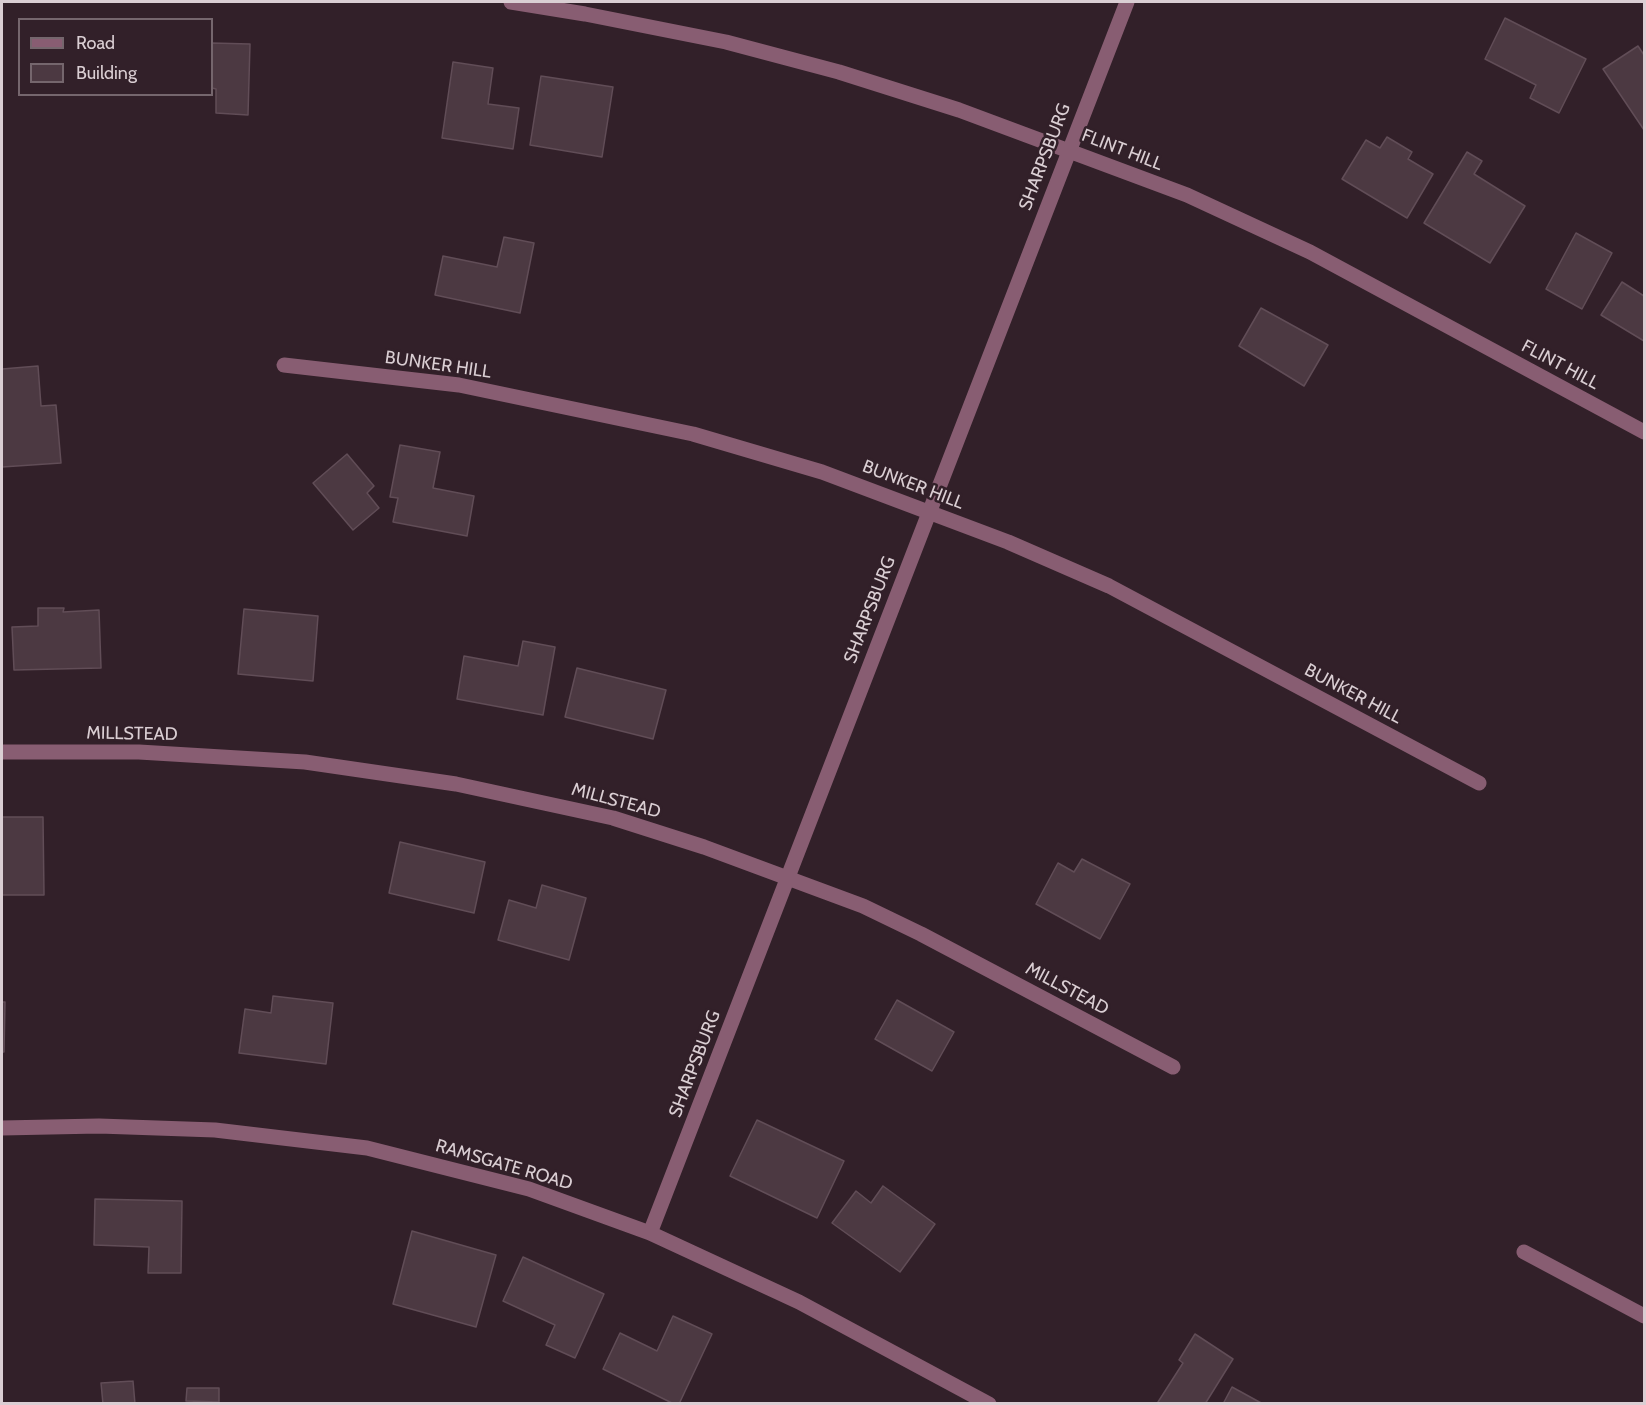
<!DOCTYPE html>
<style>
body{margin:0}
#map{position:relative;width:1646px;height:1405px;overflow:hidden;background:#322029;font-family:Cabin,sans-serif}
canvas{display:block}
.frame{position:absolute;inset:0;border:3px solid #daced3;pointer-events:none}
.legend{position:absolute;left:18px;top:18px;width:195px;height:78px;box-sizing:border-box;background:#322029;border:2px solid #75666d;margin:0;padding:8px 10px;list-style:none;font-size:18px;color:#daced3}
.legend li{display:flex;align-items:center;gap:12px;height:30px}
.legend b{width:30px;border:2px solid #75666d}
</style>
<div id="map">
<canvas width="1646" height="1405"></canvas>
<div class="frame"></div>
<ul class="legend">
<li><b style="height:8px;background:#885d72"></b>Road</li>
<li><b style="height:16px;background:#4c3942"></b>Building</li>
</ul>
</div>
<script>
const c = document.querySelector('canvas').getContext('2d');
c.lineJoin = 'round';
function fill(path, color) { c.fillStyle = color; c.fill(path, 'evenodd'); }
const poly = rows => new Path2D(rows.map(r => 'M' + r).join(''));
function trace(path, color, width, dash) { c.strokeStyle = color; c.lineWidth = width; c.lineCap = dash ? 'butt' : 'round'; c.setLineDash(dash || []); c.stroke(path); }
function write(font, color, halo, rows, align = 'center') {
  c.font = font + ' Cabin,sans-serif'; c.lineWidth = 5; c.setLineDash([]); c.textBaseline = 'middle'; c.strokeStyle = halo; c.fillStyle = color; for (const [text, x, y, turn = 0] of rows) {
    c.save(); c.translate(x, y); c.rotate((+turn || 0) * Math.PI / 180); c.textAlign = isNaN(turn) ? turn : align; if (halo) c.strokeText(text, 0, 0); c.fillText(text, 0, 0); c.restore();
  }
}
const building = poly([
 [1505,18,1586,59,1559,113,1530,98,1536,85,1485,59,1505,18],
 [212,43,250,44,248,115,216,113,216,89,212,88,212,43],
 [1638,46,1644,55,1644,130,1603,69,1638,46],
 [453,62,493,68,488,104,519,108,513,149,442,138,453,62],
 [541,76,613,87,602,157,530,145,541,76],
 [1387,137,1412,152,1408,159,1433,174,1407,218,1342,179,1366,140,1380,148,1387,137],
 [1467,152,1482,161,1474,174,1525,206,1490,263,1424,223,1467,152],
 [1576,233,1612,253,1582,309,1546,289,1576,233],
 [504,237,534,243,520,313,435,295,443,256,497,267,504,237],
 [1622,282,1644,296,1644,341,1601,315,1622,282],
 [1261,308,1328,345,1304,386,1239,346,1261,308],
 [38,366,41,406,56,405,61,463,2,467,2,369,38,366],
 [400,445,440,452,433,488,474,496,467,536,393,522,398,498,390,497,400,445],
 [347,454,374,486,367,493,379,508,353,530,313,483,347,454],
 [38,608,64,608,63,612,99,610,101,668,14,670,12,627,38,626,38,608],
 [244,609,318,616,313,681,238,674,244,609],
 [523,641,555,647,543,715,457,699,464,656,518,666,523,641],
 [577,668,666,690,653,739,565,717,577,668],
 [2,817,43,817,44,895,2,895,2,817],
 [400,842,485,862,474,913,389,893,400,842],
 [1082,859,1130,884,1100,939,1036,904,1058,863,1074,872,1082,859],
 [542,885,586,898,569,960,498,940,509,900,536,908,542,885],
 [273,996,333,1003,326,1064,239,1053,245,1009,271,1013,273,996],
 [897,1000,954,1032,932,1071,875,1039,897,1000],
 [2,1002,5,1002,4,1052,2,1052,2,1002],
 [757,1120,844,1161,817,1218,730,1176,757,1120],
 [883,1186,935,1224,900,1272,832,1223,856,1191,871,1203,883,1186],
 [95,1199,182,1201,181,1273,148,1273,149,1247,94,1245,95,1199],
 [412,1231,496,1255,476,1327,393,1304,412,1231],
 [523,1257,604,1294,575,1358,546,1345,555,1325,503,1301,523,1257],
 [673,1316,712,1334,679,1404,674,1404,603,1369,620,1333,657,1351,673,1316],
 [1195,1334,1233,1359,1205,1404,1161,1404,1158,1402,1183,1363,1179,1360,1195,1334],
 [133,1381,135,1404,103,1404,101,1383,133,1381],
 [1232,1387,1263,1404,1223,1404,1232,1387],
 [187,1388,219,1388,219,1402,186,1401,187,1388]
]);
fill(building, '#4c3942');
trace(building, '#614d57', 1.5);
trace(poly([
 [511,2,585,14,726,42,839,72,959,110,1187,195,1310,252,1644,432],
 [284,365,459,385,693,434,822,472,1008,542,1109,586,1479,783],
 [2,752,139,752,305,762,456,784,613,818,704,847,863,906,921,934,1173,1067],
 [2,1128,99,1126,215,1130,367,1148,529,1189,650,1233,799,1302,989,1404],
 [650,1233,1127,2],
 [1524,1252,1644,1316]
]), '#885d72', 15);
write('18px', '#daced3', '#322029', [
 ["FLINT HILL",1122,150,21],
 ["SHARPSBURG",1045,157,-69],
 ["BUNKER HILL",438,365,8],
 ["FLINT HILL",1560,365,28],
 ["BUNKER HILL",913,485,21],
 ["SHARPSBURG",870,610,-69],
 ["BUNKER HILL",1353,694,28],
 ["MILLSTEAD",132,734,1],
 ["MILLSTEAD",616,801,15],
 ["MILLSTEAD",1067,989,28],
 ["SHARPSBURG",695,1064,-69],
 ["RAMSGATE ROAD",504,1165,16]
]);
</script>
